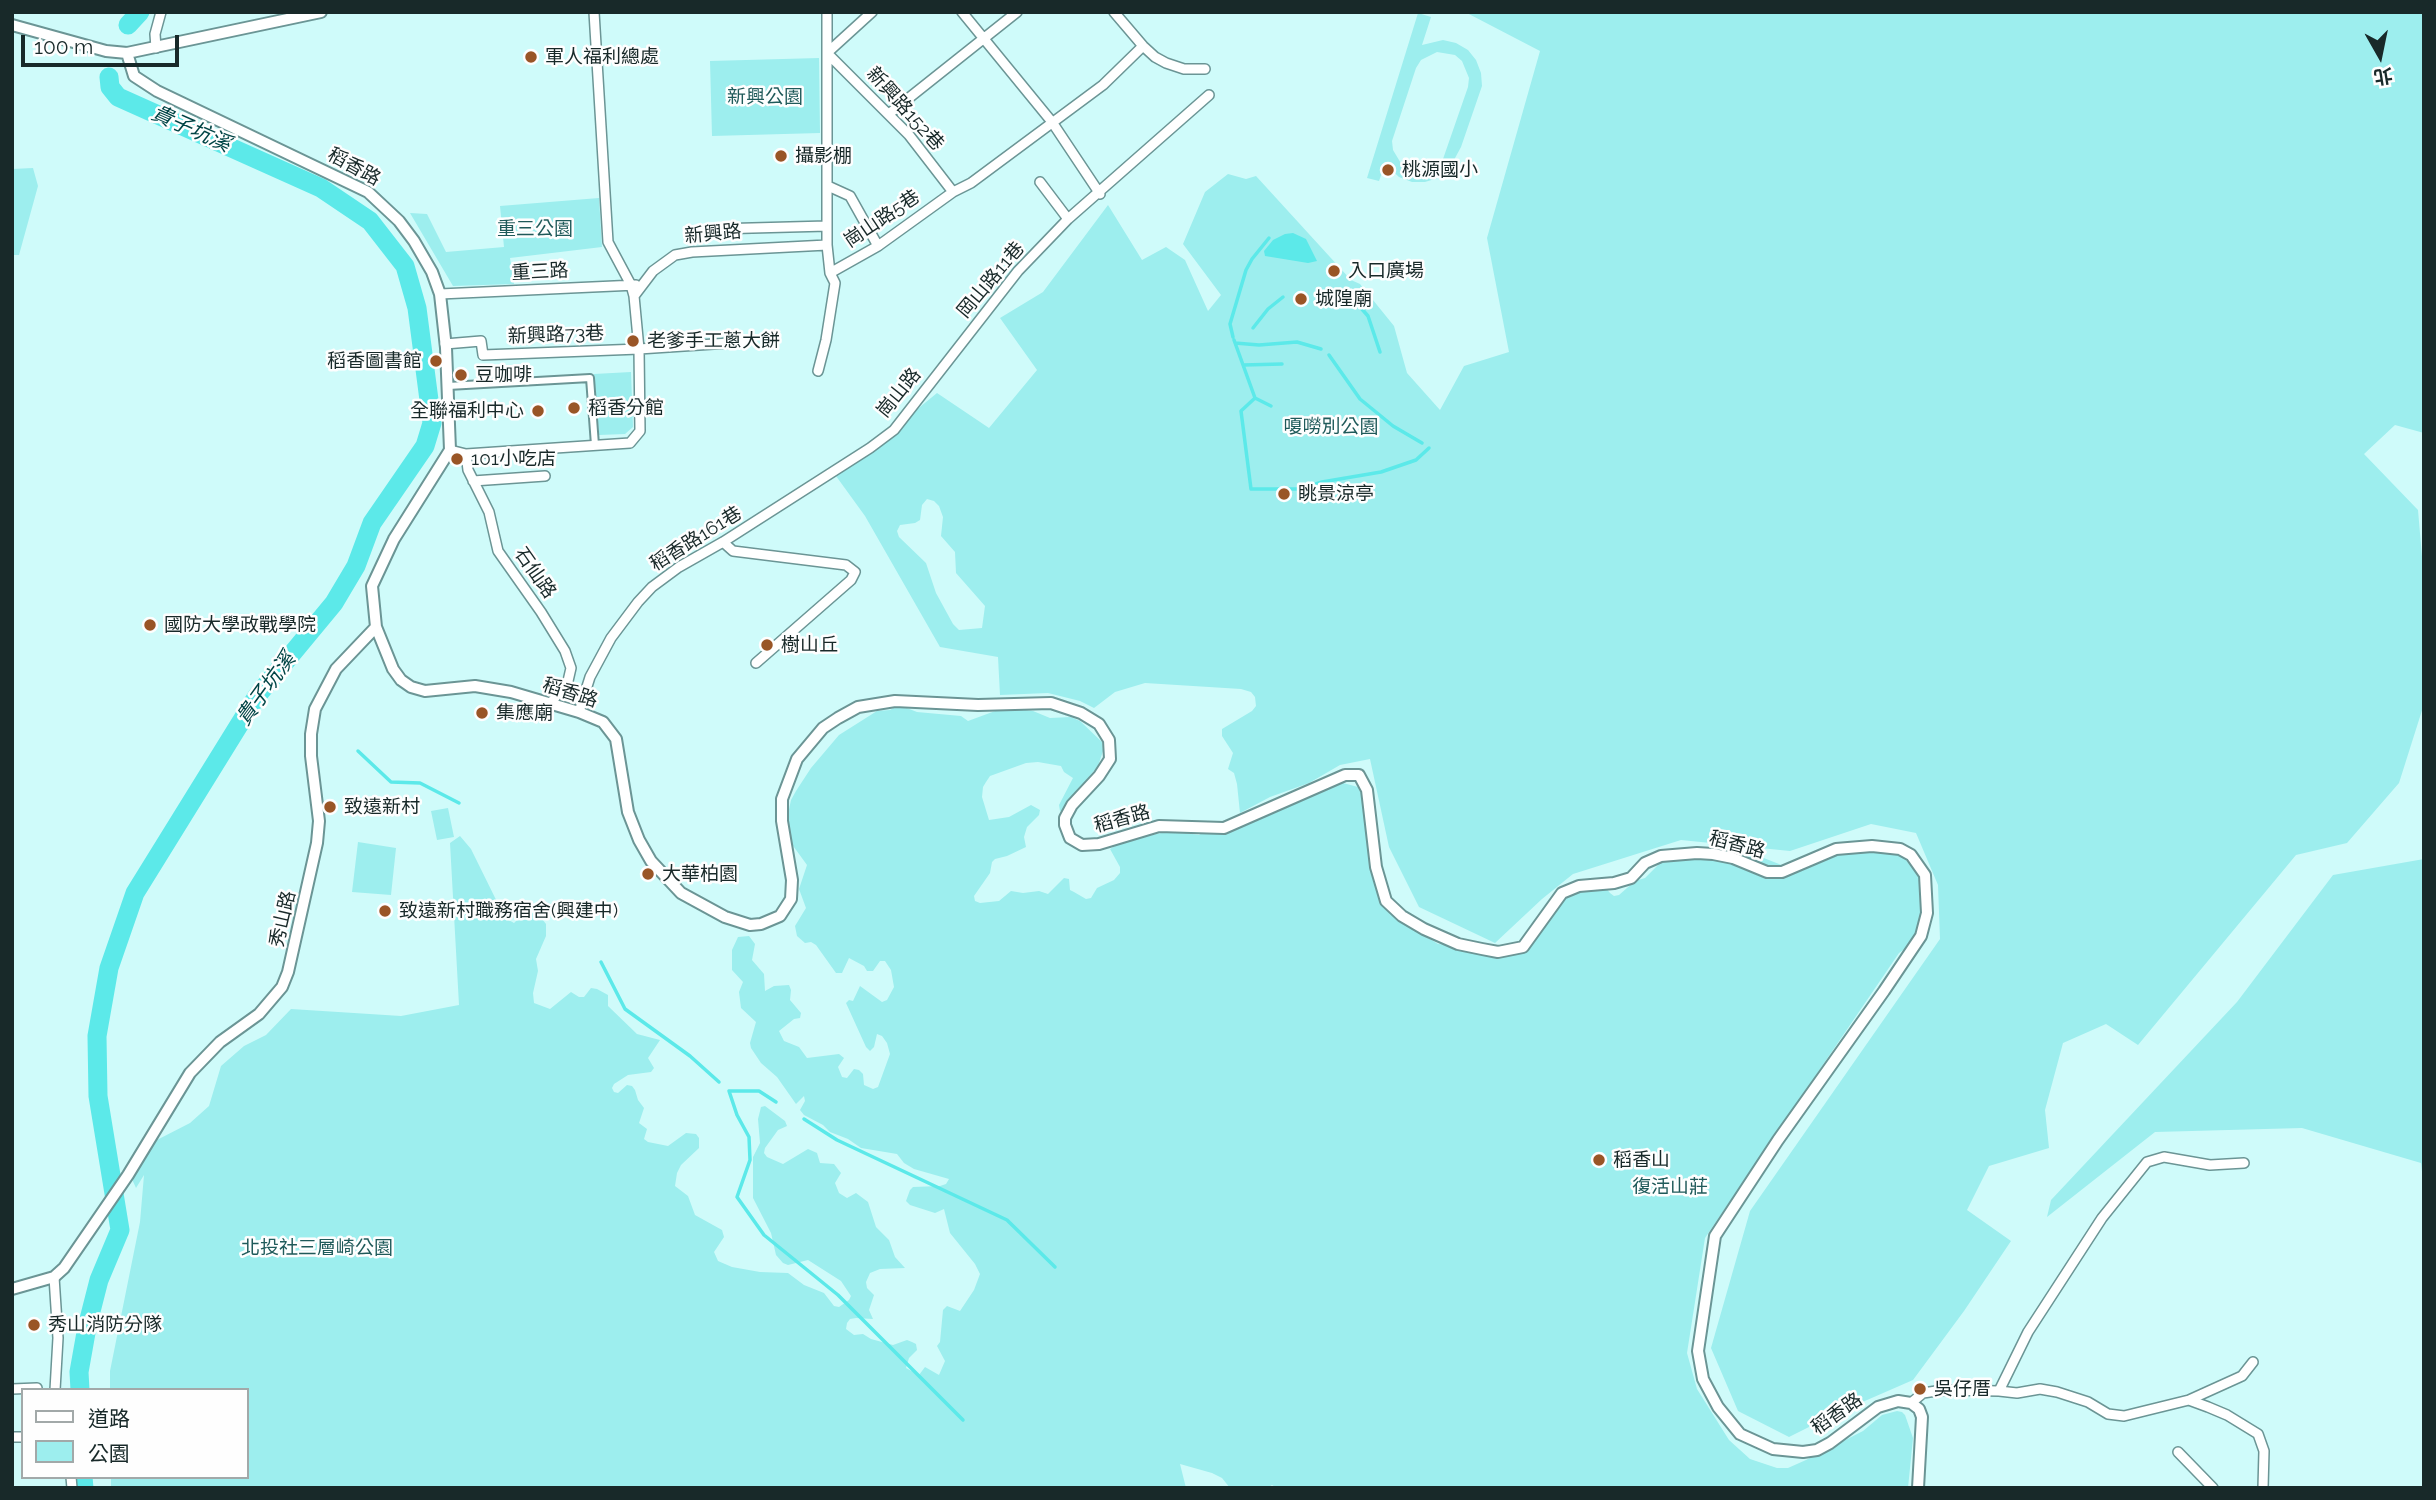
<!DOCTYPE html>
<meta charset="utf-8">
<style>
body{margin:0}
#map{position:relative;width:2436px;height:1500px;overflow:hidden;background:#cffbfa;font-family:Raleway,"Noto Sans TC",sans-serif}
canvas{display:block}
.frame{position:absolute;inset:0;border:14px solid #182929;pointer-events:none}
.legend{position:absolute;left:21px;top:1388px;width:228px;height:91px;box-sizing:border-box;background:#fefefe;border:2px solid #a2a9a9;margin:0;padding:9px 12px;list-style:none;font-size:21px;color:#182929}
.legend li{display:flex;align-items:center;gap:14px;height:35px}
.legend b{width:35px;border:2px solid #a2a9a9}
.north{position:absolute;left:2345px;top:21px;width:70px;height:70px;-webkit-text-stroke:5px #fefefe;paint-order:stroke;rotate:171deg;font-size:19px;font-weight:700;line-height:28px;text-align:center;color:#182929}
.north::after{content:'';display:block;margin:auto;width:24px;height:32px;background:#182929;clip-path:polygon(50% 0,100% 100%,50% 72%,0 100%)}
.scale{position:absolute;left:21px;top:35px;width:158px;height:32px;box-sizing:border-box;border:4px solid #182929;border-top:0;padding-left:9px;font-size:21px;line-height:24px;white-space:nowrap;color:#182929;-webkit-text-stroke:5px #fefefe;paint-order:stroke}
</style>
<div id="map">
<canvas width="2436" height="1500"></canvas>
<div class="frame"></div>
<ul class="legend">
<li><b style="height:9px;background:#fff"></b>道路</li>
<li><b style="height:19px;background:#9deeee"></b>公園</li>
</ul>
<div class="north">北</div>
<div class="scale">100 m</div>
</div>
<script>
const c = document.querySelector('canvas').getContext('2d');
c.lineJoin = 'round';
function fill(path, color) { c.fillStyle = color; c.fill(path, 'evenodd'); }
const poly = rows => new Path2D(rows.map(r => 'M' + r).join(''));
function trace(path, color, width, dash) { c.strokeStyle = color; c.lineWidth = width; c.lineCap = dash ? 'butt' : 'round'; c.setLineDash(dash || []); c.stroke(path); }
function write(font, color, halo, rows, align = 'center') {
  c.font = font + ' Raleway,"Noto Sans TC",sans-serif'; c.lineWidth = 5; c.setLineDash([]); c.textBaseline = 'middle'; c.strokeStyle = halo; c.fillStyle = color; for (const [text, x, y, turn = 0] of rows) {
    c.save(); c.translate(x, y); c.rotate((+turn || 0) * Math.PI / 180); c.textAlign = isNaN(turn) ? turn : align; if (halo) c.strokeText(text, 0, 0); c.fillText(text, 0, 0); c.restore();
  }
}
fill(poly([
 [1465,12,2424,12,2424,433,2395,425,2364,454,2418,510,2424,580,2424,704,2399,783,2347,843,2296,855,2138,1045,2106,1024,2063,1043,2045,1110,2049,1148,1989,1166,1967,1210,2011,1241,1964,1311,1913,1380,1835,1414,1789,1437,1738,1411,1711,1348,1750,1211,1940,939,1938,885,1916,833,1871,824,1790,851,1681,840,1573,874,1542,899,1495,943,1419,907,1389,847,1370,759,1340,765,1309,783,1270,797,1240,813,1237,784,1234,773,1228,769,1233,753,1222,736,1222,729,1252,711,1256,706,1255,697,1251,692,1241,689,1145,683,1115,692,1094,708,1080,701,1048,693,1000,695,998,657,940,647,865,516,836,476,937,393,989,428,1037,370,1000,318,1043,292,1108,205,1142,260,1166,247,1185,260,1208,311,1221,295,1183,244,1205,192,1228,174,1246,179,1256,176,1351,280,1360,284,1394,326,1407,373,1440,410,1464,366,1509,352,1487,238,1540,51],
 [927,499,934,501,939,506,943,517,941,536,955,552,956,573,985,606,982,628,959,630,953,624,936,593,926,563,899,537,897,531,900,525,915,523,920,520,922,505],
 [1418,13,1431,17,1422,45,1443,40,1456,43,1468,50,1476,60,1481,73,1482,86,1461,147,1448,171,1438,178,1425,182,1412,182,1399,177,1385,164,1379,181,1367,178],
 [1437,52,1455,55,1462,61,1469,78,1468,87,1443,159,1437,166,1420,172,1402,165,1393,150,1392,141,1416,68,1421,60],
 [819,58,820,133,712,136,710,61],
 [33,168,38,186,19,255,12,255,12,169],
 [599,198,602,247,510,258,514,284,453,286,410,213,427,214,446,252,504,247,500,206],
 [631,372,633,427,625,434,599,435,594,374],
 [899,705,917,712,961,716,968,721,1006,707,1033,711,1050,718,1071,717,1080,721,1102,742,1103,751,1098,766,1079,789,1065,812,1060,811,1059,805,1073,778,1064,772,1061,766,1038,762,1026,763,990,776,986,782,983,787,982,797,989,820,1009,817,1031,805,1040,810,1039,815,1027,827,1024,837,1026,847,1007,856,995,859,992,862,990,873,974,896,975,901,980,903,999,901,1011,891,1023,893,1039,891,1048,894,1064,878,1069,879,1070,890,1074,892,1086,899,1091,898,1097,888,1114,880,1120,873,1120,867,1110,849,1118,844,1146,833,1151,835,1172,831,1199,835,1204,831,1343,783,1358,787,1366,798,1367,836,1378,888,1394,916,1438,944,1455,945,1483,955,1499,953,1507,957,1516,953,1566,884,1600,881,1610,893,1614,896,1619,895,1635,881,1645,878,1660,863,1678,854,1741,849,1784,866,1800,868,1838,854,1885,845,1903,856,1920,878,1922,923,1920,938,1899,953,1705,1238,1687,1353,1697,1389,1729,1440,1750,1459,1777,1468,1788,1468,1806,1460,1863,1431,1882,1415,1897,1411,1902,1412,1905,1415,1913,1438,1908,1488,1277,1488,1272,1485,1267,1488,1230,1488,1222,1478,1212,1473,1180,1464,1186,1488,111,1488,111,1477,247,1477,247,1390,110,1390,110,1371,140,1222,144,1175,136,1188,131,1177,153,1142,190,1123,209,1106,221,1066,244,1046,266,1035,291,1009,401,1016,459,1005,450,843,460,836,471,849,505,918,514,923,521,916,534,913,539,915,546,924,546,936,536,959,538,971,533,993,534,1003,550,1009,571,992,579,997,584,997,591,988,597,989,608,995,608,1006,637,1034,660,1040,648,1058,654,1068,651,1072,628,1075,614,1084,612,1088,614,1092,618,1093,627,1085,632,1086,635,1090,638,1100,644,1108,639,1123,647,1129,644,1139,648,1142,668,1146,686,1133,696,1134,699,1138,699,1148,681,1165,677,1173,675,1186,688,1196,695,1215,722,1230,724,1237,714,1252,718,1261,732,1267,760,1272,788,1273,804,1285,824,1293,834,1306,839,1307,849,1300,851,1296,841,1281,808,1260,788,1265,783,1263,776,1255,771,1233,753,1198,753,1157,760,1143,758,1119,761,1107,765,1106,785,1121,787,1126,778,1130,765,1148,764,1153,767,1157,783,1164,808,1149,817,1153,820,1163,834,1164,841,1173,835,1183,839,1193,847,1198,856,1193,868,1202,876,1227,889,1240,895,1257,905,1268,880,1269,870,1273,866,1282,867,1288,874,1295,869,1310,873,1319,856,1318,850,1319,847,1323,846,1329,854,1335,863,1334,871,1339,893,1345,907,1340,912,1342,916,1344,917,1350,909,1358,906,1368,919,1375,925,1367,939,1375,945,1361,937,1346,940,1342,943,1310,947,1306,960,1311,974,1290,980,1274,975,1264,950,1233,944,1209,935,1213,910,1205,906,1201,910,1190,913,1187,940,1186,946,1184,949,1179,914,1169,904,1163,897,1154,861,1148,848,1139,830,1132,823,1125,804,1115,800,1110,805,1101,804,1096,796,1104,777,1077,761,1063,751,1048,750,1043,756,1022,741,1008,739,992,743,982,732,970,732,950,738,937,749,936,755,944,752,960,764,974,765,991,774,986,789,985,791,990,790,1000,801,1013,800,1018,794,1019,779,1031,784,1041,799,1047,807,1058,839,1054,844,1058,838,1067,842,1077,847,1078,854,1069,859,1070,863,1074,864,1085,873,1089,878,1087,890,1054,887,1043,882,1036,877,1034,874,1047,870,1051,866,1047,846,1003,849,1000,853,1001,860,986,882,1002,887,1000,894,987,891,970,885,961,880,961,873,971,867,971,864,966,849,958,842,973,836,973,816,945,811,942,805,943,797,936,795,926,806,908,799,889,807,865,791,843,788,814,791,800,796,791,811,768,839,735,877,711,890,710],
 [448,808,454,837,437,840,431,811],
 [358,842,396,848,391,895,352,892],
 [2424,859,2424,1189,2421,1163,2302,1128,2155,1132,2047,1217,2051,1200,2237,1002,2333,875]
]), '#9deeee');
fill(poly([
 [1293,233,1306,239,1317,261,1308,263,1265,256,1264,251,1273,240,1285,234]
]), '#5ce9e9');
trace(poly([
 [1347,292,1368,316,1380,352],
 [418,310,422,307],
 [1253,328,1268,309,1283,297],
 [1233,337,1230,324,1246,270,1252,259,1269,238],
 [1234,340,1255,398,1241,411,1251,489,1280,489],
 [1235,343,1259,345,1297,342,1321,349],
 [1329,355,1360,399,1393,426,1422,443],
 [1243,365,1282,364],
 [1255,398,1271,406],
 [1287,489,1300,489,1322,482,1381,472,1416,460,1429,448],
 [358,751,391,782,420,783,459,803],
 [601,962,625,1009,690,1056,719,1082],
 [729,1091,737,1115,749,1137,750,1160,737,1197,764,1235,838,1295,963,1420],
 [730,1091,759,1091,776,1102],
 [804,1119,837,1140,1007,1220,1055,1267]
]), '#5ce9e9', 3.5);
trace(poly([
 [128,25,140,12],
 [80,1390,79,1372,87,1327,99,1280,120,1230,98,1096,97,1036,109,968,135,893,257,696,334,603,356,566,372,523,425,446,432,423,417,308,405,266,370,221,321,188,118,97,110,87,109,77],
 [83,1477,84,1488]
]), '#5ce9e9', 19);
const pedestrian = poly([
 [448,386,590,378,595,445]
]);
const minor = poly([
 [594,12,608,242,631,285,634,296],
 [872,12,827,53,909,135,953,192],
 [962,12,1052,122,1100,194],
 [1114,12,1143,46,1155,57,1166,63,1184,69,1205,69],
 [156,48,155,34,161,12],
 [890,113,1017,12],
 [1040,182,1068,219],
 [828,186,850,196,878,246],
 [715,229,827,226],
 [830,273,878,246,953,192,971,183,1103,85,1143,46],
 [440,294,636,285],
 [445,344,481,341,483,355,639,349,744,342],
 [818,371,826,340,835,283,830,273,827,245,827,12],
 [450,450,466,454,630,443,640,431,639,349,634,296,653,271,675,255,692,252,827,245],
 [466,454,468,470,489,512,498,551,541,612,565,651,571,668,568,681,550,704],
 [473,481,545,476],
 [723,542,733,551,846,565,855,572,851,580,756,663],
 [579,712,590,677,611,638,638,602,652,587,679,567,723,542,870,448,894,430,1018,271,1068,219,1209,95],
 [54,1277,58,1338,55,1390],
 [12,1389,37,1388],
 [1999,1391,2017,1393,2040,1389,2057,1392,2088,1402,2108,1414,2124,1416,2189,1400,2208,1407,2227,1415,2258,1434,2264,1451,2263,1488],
 [2189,1400,2242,1376,2253,1362],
 [1911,1403,1923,1393,1943,1390,1999,1391,2028,1332,2102,1218,2147,1162,2164,1157,2210,1165,2244,1163],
 [12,1437,23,1437],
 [2178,1452,2213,1488],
 [71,1477,72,1488]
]);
const tertiary = poly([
 [12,25,106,51,127,53,321,12],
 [127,53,134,76,157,91,368,192,399,221,414,241,432,272,440,294,446,348,450,450,394,539,372,586,376,627,393,669,401,680,411,687,425,691,475,686,511,692,579,712,603,722,616,739,628,812,639,840,651,861,681,893,725,917,750,925,761,924,780,916,791,899,792,880,782,821,782,799,797,759,823,728,838,718,858,707,895,701,978,705,1051,703,1081,713,1099,724,1109,740,1110,759,1099,776,1072,805,1065,818,1065,825,1070,838,1082,845,1099,844,1159,826,1224,828,1345,775,1359,775,1367,790,1376,867,1386,901,1402,916,1424,929,1458,944,1482,949,1498,952,1523,947,1562,893,1579,886,1614,883,1631,878,1645,863,1661,856,1697,853,1713,854,1733,858,1767,872,1782,872,1836,849,1872,846,1900,849,1911,855,1925,875,1927,913,1921,936,1884,991,1778,1140,1715,1236,1698,1351,1703,1379,1718,1407,1740,1434,1773,1449,1803,1452,1817,1450,1830,1443,1878,1407,1898,1401,1911,1403,1919,1409,1922,1417,1918,1488],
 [12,1289,54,1277,64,1268,128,1175,190,1073,220,1042,259,1014,282,987,288,972,317,843,319,821,311,756,311,734,315,709,336,669,376,627]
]);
trace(pedestrian, '#6b9595', 10);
trace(minor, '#6b9595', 12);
trace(tertiary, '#6b9595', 14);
trace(pedestrian, '#fff', 6);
trace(minor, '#fff', 9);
trace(tertiary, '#fff', 10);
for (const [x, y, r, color] of [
 [531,57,7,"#995526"],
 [781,156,7,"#995526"],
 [1388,170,7,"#995526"],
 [1334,271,7,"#995526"],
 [1301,299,7,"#995526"],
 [633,341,7,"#995526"],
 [436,361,7,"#995526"],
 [461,375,7,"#995526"],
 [574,408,7,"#995526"],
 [538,411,7,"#995526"],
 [457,459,7,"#995526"],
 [1284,494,7,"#995526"],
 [150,625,7,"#995526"],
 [767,645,7,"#995526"],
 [482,713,7,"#995526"],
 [330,807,7,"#995526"],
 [648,874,7,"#995526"],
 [385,911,7,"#995526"],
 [1599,1160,7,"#995526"],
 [34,1325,7,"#995526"],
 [1920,1389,7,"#995526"]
]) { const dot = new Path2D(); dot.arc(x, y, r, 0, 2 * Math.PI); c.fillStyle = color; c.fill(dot); trace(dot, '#fefefe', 2.5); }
write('19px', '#182929', '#fefefe', [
 ["軍人福利總處",545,57],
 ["攝影棚",795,156],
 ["桃源國小",1402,170],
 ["入口廣場",1348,271],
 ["城隍廟",1315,299],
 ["老爹手工蔥大餅",647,341],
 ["稻香圖書館",422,361,"right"],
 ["豆咖啡",475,375],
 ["稻香分館",588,408],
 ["全聯福利中心",524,411,"right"],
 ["101小吃店",471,459],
 ["眺景涼亭",1298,494],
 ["國防大學政戰學院",164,625],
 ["樹山丘",781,645],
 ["集應廟",496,713],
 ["致遠新村",344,807],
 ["大華柏園",662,874],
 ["致遠新村職務宿舍(興建中)",399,911],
 ["稻香山",1613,1160],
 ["秀山消防分隊",48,1325],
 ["吳仔厝",1934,1389]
], 'left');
write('19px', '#1f5a5a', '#fefefe', [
 ["新興公園",765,97],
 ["重三公園",535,229],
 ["嗄嘮別公園",1331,427],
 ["復活山莊",1670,1187],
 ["北投社三層崎公園",317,1248]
]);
write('19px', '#182929', '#fefefe', [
 ["新興路152巷",905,109,48],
 ["稻香路",354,167,29],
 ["崗山路5巷",882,219,-34],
 ["新興路",713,234,-5],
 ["重三路",540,272,-3],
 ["岡山路11巷",991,280,-50],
 ["新興路73巷",556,335,-2],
 ["崗山路",899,393,-51],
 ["稻香路161巷",696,539,-32],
 ["石仙路",535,573,55],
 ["稻香路",570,693,18],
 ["稻香路",1122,819,-15],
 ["稻香路",1737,845,15],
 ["秀山路",283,919,-77],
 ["稻香路",1837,1414,-35]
]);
write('italic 21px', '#004445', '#fefefe', [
 ["貴子坑溪",191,129,24],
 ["貴子坑溪",266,689,-54]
]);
</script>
